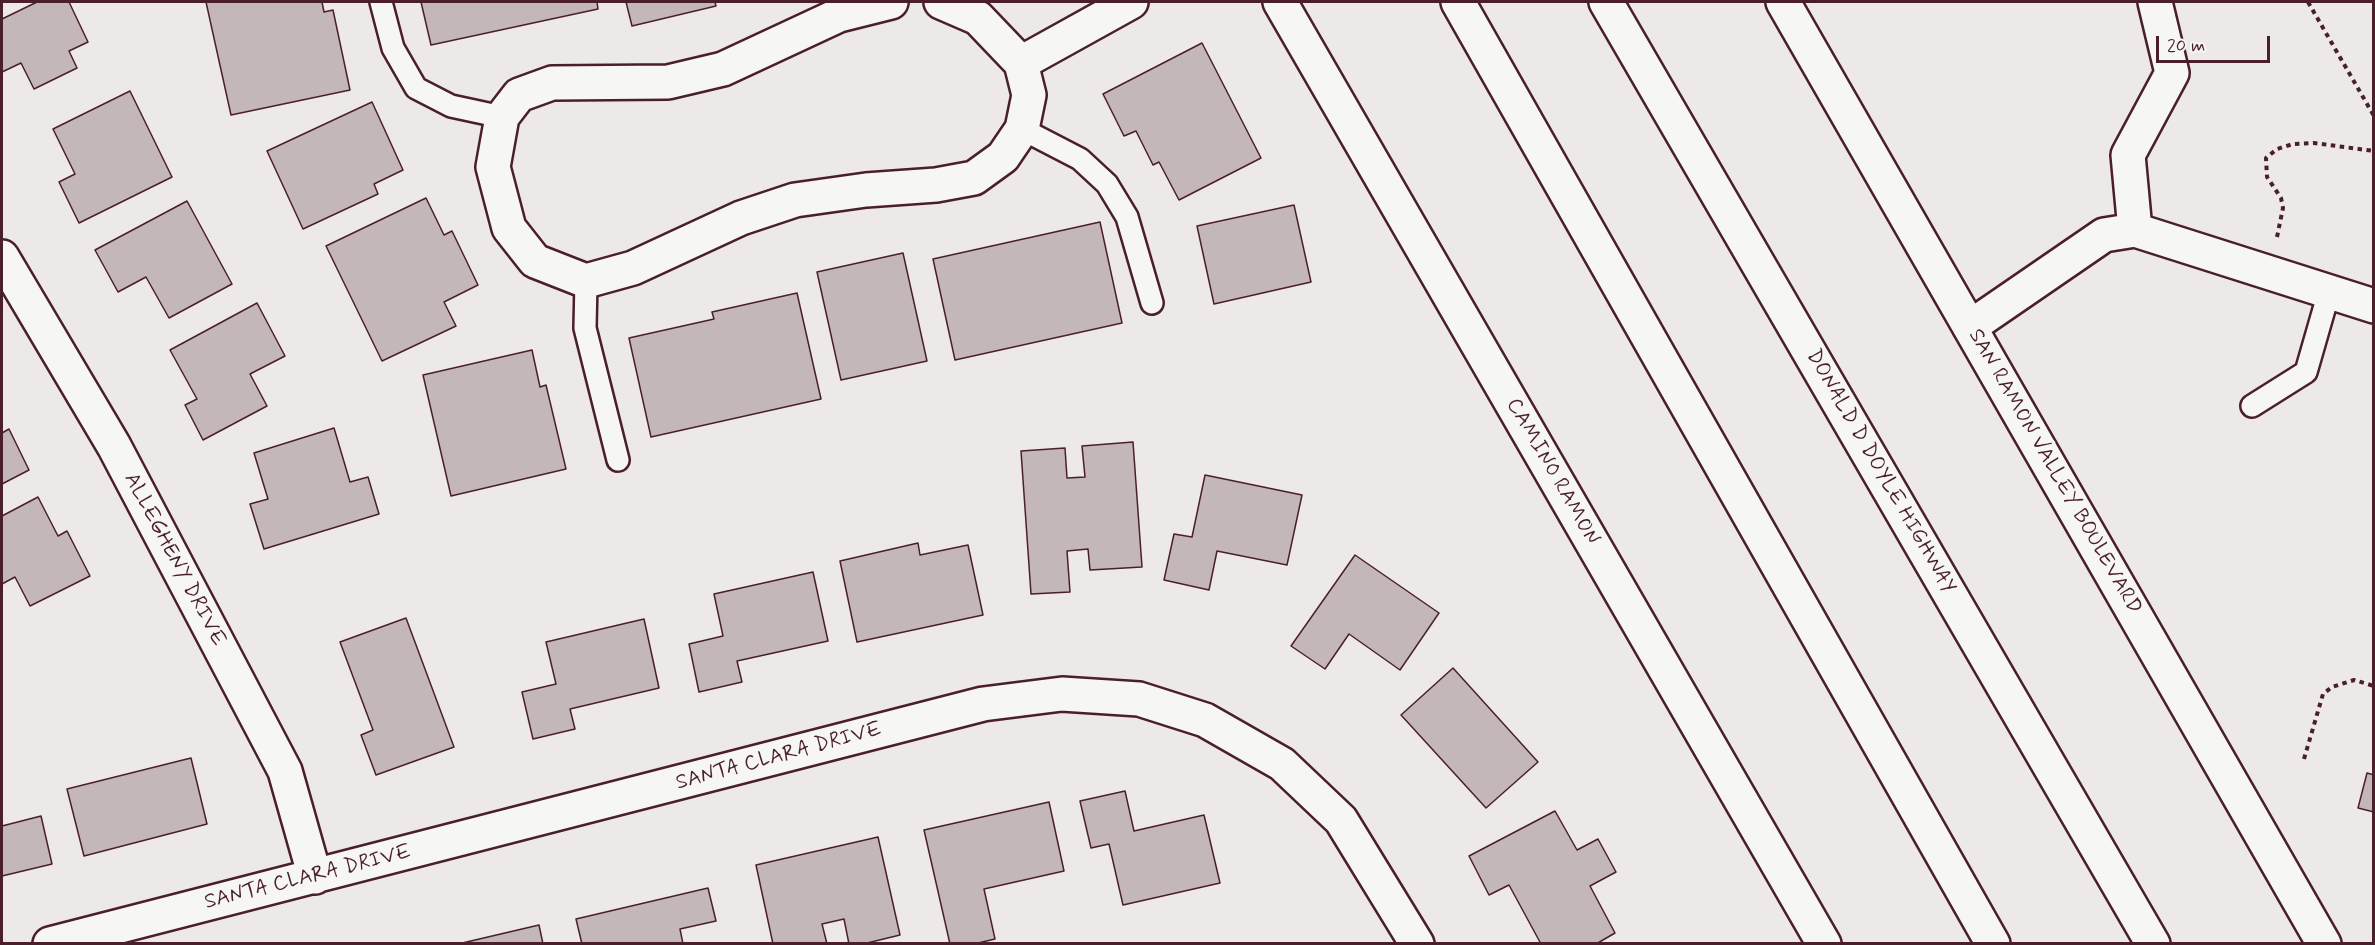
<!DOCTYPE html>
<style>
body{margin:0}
#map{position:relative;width:2375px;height:945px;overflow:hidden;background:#ece9e6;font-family:Mynerve,sans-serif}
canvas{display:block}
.frame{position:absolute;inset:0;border:3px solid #4a1f2b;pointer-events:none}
.scale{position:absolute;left:2156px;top:36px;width:114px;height:27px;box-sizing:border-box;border:3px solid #4a1f2b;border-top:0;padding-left:8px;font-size:18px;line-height:21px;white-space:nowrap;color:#4a1f2b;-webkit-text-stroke:4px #f6f6f2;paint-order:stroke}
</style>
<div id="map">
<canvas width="2375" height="945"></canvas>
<div class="frame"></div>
<div class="scale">20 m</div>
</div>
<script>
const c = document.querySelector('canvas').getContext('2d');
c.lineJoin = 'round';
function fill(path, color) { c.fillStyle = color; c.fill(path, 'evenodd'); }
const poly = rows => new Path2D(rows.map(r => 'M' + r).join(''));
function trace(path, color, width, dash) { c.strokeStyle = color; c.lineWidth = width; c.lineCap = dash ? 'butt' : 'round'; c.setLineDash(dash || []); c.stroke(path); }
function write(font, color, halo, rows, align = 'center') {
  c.font = font + ' Mynerve,sans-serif'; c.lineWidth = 6; c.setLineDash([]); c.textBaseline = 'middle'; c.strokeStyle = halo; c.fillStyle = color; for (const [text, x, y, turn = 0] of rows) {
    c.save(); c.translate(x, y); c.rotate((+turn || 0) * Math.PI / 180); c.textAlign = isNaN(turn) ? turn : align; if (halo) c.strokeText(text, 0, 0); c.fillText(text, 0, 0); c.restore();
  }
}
const building = poly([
 [37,2,69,2,88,42,69,51,77,68,34,89,21,63,2,72,2,19,37,2],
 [206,2,322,2,324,12,333,10,350,90,231,115,206,2],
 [421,2,597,2,598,9,431,45,421,2],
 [626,2,715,2,716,6,632,26,626,2],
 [1202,43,1261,158,1179,200,1159,162,1153,165,1136,131,1124,136,1103,94,1202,43],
 [130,91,172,177,79,223,59,182,75,174,53,129,130,91],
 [372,102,403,170,374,184,378,194,303,229,267,151,372,102],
 [426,198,444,235,452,231,478,285,444,302,456,326,382,361,326,246,426,198],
 [187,201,232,284,169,318,146,277,118,292,95,250,187,201],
 [1294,205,1311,282,1214,304,1197,226,1294,205],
 [1100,222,1122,323,955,360,933,259,1100,222],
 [903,253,927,361,841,380,817,272,903,253],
 [797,293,821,399,651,437,629,338,714,319,712,312,797,293],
 [257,303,285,356,250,374,267,406,203,440,185,405,197,399,170,350,257,303],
 [532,350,540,387,546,385,566,469,451,496,423,375,532,350],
 [334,428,350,482,368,477,379,514,264,549,250,504,268,499,254,453,334,428],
 [9,429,29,470,2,484,2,433,9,429],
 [1133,442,1142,567,1090,570,1088,549,1067,551,1070,592,1031,594,1021,451,1065,448,1067,478,1085,477,1082,446,1133,442],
 [1205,475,1302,495,1287,565,1217,551,1209,590,1164,580,1174,534,1192,537,1205,475],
 [38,497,58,536,67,531,90,576,30,606,15,577,2,584,2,516,38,497],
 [918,543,920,555,968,545,983,615,857,642,840,561,918,543],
 [1355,555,1439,613,1400,670,1349,634,1325,669,1291,646,1355,555],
 [813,572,828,641,737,661,742,682,699,692,689,644,723,636,714,594,813,572],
 [406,618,454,747,376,775,361,735,373,730,340,642,406,618],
 [644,619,659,688,570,709,575,729,533,739,522,692,556,684,546,642,644,619],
 [1453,668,1538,762,1486,808,1401,715,1453,668],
 [191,758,207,824,84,856,67,789,191,758],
 [2367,773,2374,775,2374,812,2358,808,2367,773],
 [1125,791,1134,831,1204,815,1220,883,1123,905,1109,844,1091,848,1080,801,1125,791],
 [1049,802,1064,871,984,889,995,939,974,944,950,944,924,830,1049,802],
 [1555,811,1577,850,1598,839,1616,872,1590,886,1615,933,1596,944,1541,944,1509,885,1489,895,1469,856,1555,811],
 [41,816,52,864,2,876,2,826,41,816],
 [878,837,900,935,863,944,849,944,844,919,822,924,827,944,773,944,756,865,878,837],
 [708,888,716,921,680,929,683,944,582,944,576,919,708,888],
 [539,925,543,944,458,944,539,925]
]);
fill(building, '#c4b7b7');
trace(building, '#4a1f2b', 1.5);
const service = poly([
 [381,2,393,48,416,88,451,106,502,117],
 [1022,129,1080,159,1107,184,1127,217,1152,303],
 [586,281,585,328,618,460],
 [2252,406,2306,372,2329,292]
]);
const minor = poly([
 [891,2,839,15,723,69,668,82,552,83,519,95,502,117,493,167,509,228,535,261,586,281,633,268,741,218,795,200,866,190,936,185,974,178,1003,157,1022,129,1029,95,1021,63,978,18,941,2],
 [1021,63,1131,2],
 [2135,230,2128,155,2172,73,2155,2],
 [2,257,114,446,285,771,315,877],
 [1970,327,2104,235,2135,230,2374,306],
 [50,944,983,704,1062,694,1139,699,1205,720,1282,764,1341,820,1417,944]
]);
const tertiary = poly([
 [1280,2,1824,944]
]);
const secondary = poly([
 [1783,2,2324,944]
]);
const motorway = poly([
 [1458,2,1993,944],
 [1606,2,2153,944]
]);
trace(service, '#4a1f2b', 26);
trace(minor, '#4a1f2b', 38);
trace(tertiary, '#4a1f2b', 38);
trace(secondary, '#4a1f2b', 38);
trace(motorway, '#4a1f2b', 38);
trace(poly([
 [2308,2,2374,116],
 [2277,237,2283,208,2281,198,2267,177,2266,158,2277,149,2293,144,2314,143,2374,151],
 [2304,759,2323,694,2332,687,2354,680,2374,686]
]), '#4a1f2b', 4, [4.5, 4.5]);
trace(service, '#f6f6f2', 21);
trace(minor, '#f6f6f2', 33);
trace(tertiary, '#f6f6f2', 33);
trace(secondary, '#f6f6f2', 33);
trace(motorway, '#f6f6f2', 33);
write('21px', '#4a1f2b', '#f6f6f2', [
 ["CAMINO RAMON",1552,472,60],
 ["DONALD D DOYLE HIGHWAY",1880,472,60],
 ["SAN RAMON VALLEY BOULEVARD",2054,472,60],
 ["ALLEGHENY DRIVE",174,560,62],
 ["SANTA CLARA DRIVE",779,757,-15],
 ["SANTA CLARA DRIVE",308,878,-14]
]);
</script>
